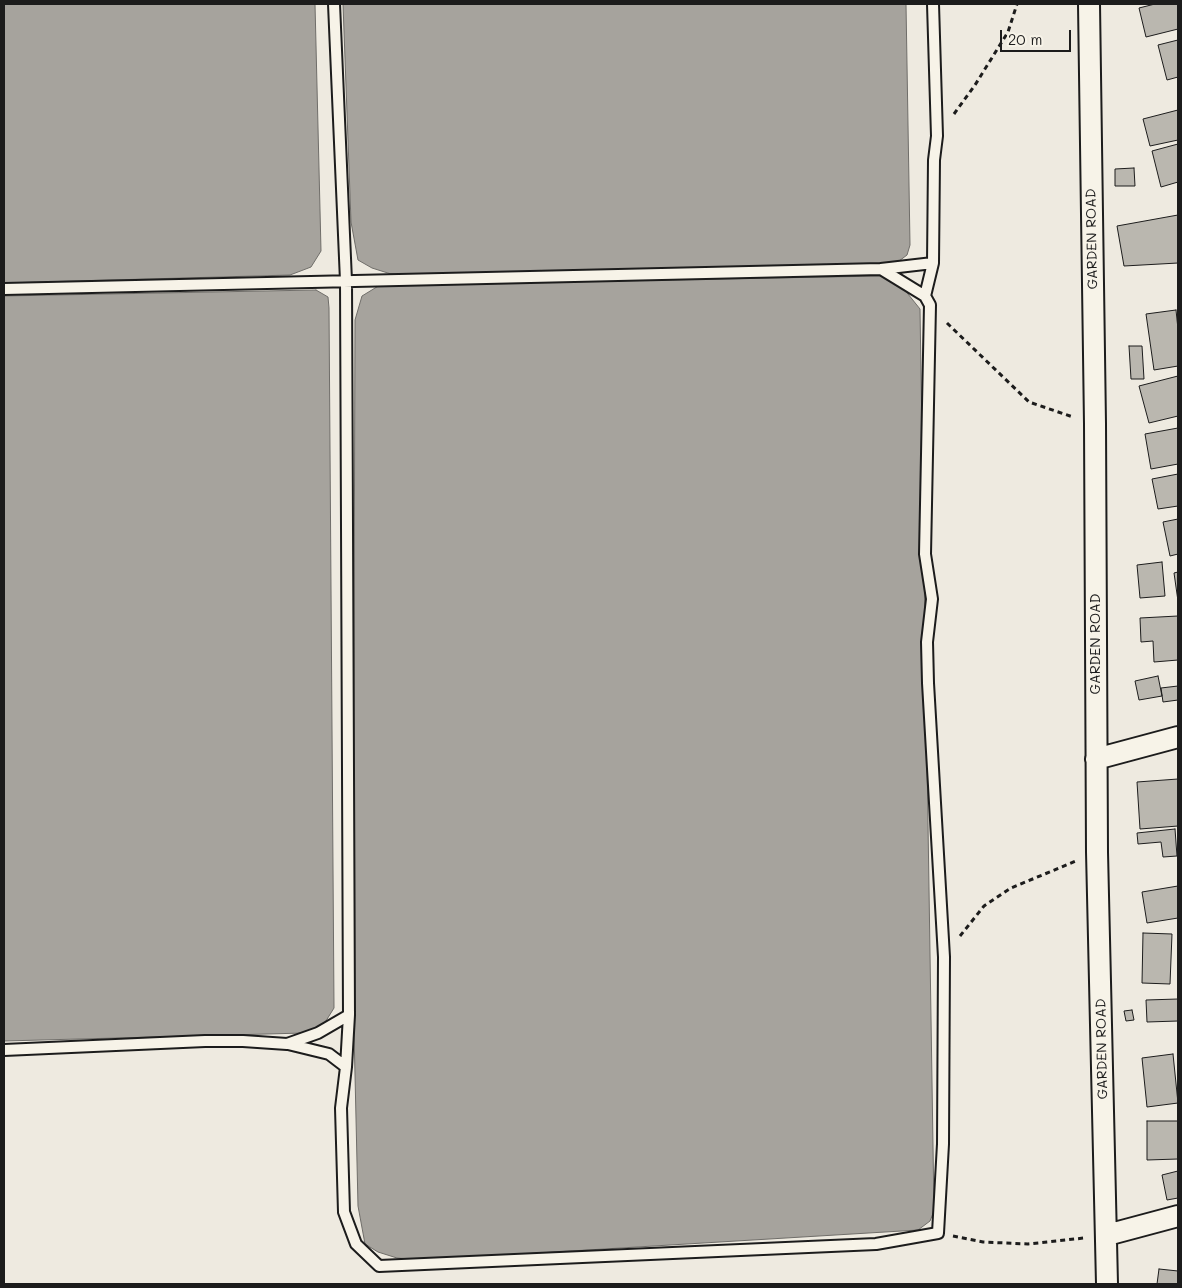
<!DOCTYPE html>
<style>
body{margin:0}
#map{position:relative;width:1182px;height:1288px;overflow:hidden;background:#eeeae0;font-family:Mali,sans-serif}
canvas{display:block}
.frame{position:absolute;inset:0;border:5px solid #1c1c1c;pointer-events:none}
.scale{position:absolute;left:1000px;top:30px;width:71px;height:22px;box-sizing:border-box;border:2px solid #1c1c1c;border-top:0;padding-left:6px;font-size:15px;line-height:18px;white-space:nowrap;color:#1c1c1c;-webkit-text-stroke:4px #f7f3e8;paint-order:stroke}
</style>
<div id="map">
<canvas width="1182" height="1288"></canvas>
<div class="frame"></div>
<div class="scale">20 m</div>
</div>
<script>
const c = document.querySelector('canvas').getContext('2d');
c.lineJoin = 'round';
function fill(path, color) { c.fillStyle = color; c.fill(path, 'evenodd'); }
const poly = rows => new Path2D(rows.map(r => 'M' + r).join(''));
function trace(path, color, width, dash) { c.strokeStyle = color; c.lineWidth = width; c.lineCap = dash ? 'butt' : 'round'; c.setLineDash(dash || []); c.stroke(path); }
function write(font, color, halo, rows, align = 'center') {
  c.font = font + ' Mali,sans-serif'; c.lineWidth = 4; c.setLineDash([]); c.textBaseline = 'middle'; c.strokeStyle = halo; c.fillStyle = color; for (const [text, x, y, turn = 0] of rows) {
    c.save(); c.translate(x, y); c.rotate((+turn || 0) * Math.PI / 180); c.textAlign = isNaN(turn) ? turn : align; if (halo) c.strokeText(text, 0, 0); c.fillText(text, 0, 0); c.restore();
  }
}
const water = poly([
 [4,4,315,4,321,251,311,267,290,275,4,283,4,4],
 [343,4,906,4,910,245,907,255,895,264,416,276,391,274,372,268,358,260,351,222,343,4],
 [883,276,904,289,920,309,934,1211,930,1221,918,1230,422,1260,397,1258,378,1252,365,1244,358,1206,353,987,355,320,362,296,380,285,883,276],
 [316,290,328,297,329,308,334,1008,324,1024,304,1033,4,1041,4,296,316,290]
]);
fill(water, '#a6a39d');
trace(water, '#6f6d69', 1);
const building = poly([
 [1155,4,1178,4,1178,29,1146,37,1139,8,1155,4],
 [1178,40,1178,77,1167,80,1158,45,1178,40],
 [1178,110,1178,140,1150,146,1143,119,1178,110],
 [1178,144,1178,182,1161,187,1152,151,1178,144],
 [1134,168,1135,186,1115,186,1115,169,1134,168],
 [1178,215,1178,263,1124,266,1117,226,1178,215],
 [1176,310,1178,329,1178,366,1154,370,1146,314,1176,310],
 [1129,346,1142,346,1144,379,1131,379,1129,346],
 [1178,376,1178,416,1149,423,1139,386,1178,376],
 [1178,428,1178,464,1151,469,1145,434,1178,428],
 [1178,474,1178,506,1158,509,1152,479,1178,474],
 [1178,519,1178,554,1170,556,1163,522,1178,519],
 [1162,562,1165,596,1140,598,1137,565,1162,562],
 [1178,572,1178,601,1174,573,1178,572],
 [1178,616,1178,660,1154,662,1153,641,1141,642,1140,618,1178,616],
 [1158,676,1162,696,1139,700,1135,681,1158,676],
 [1178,686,1178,700,1163,702,1161,688,1178,686],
 [1178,779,1178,826,1140,829,1137,782,1178,779],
 [1175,829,1177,856,1163,857,1161,842,1138,844,1137,833,1175,829],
 [1178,886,1178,918,1147,923,1142,892,1178,886],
 [1143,933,1172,934,1170,984,1142,983,1143,933],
 [1178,999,1178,1021,1147,1022,1146,1000,1178,999],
 [1132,1010,1134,1020,1126,1021,1124,1011,1132,1010],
 [1173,1054,1178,1103,1147,1107,1142,1058,1173,1054],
 [1147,1121,1178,1121,1178,1159,1147,1160,1147,1121],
 [1178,1171,1178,1198,1167,1200,1162,1175,1178,1171],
 [1159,1269,1178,1271,1178,1284,1157,1284,1159,1269]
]);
fill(building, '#bab7af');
trace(building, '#1c1c1c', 1);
const service = poly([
 [881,269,933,263],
 [4,289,881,269,925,296],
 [349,1015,346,1067,341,1108,344,1212,356,1244,379,1266,876,1244,938,1233,943,1144,944,957,928,683,927,642,932,599,925,554,930,305,925,296,933,263,934,160,937,136,933,4],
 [288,1044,329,1054,346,1067],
 [4,1050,205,1041,243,1041,287,1044,318,1033,349,1015,346,281,334,4]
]);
const minor = poly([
 [1089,4,1095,424,1097,852,1107,1284],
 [1096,759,1178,737],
 [1107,1235,1178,1216]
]);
trace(service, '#1c1c1c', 14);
trace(minor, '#1c1c1c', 24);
trace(poly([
 [954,114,975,85,1008,32,1017,4],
 [947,323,1029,402,1073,417],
 [960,936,984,906,1011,888,1076,861],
 [953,1236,983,1242,1028,1244,1084,1238]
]), '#1c1c1c', 3, [5, 4]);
trace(service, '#f7f3e8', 10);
trace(minor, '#f7f3e8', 20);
write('14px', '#1c1c1c', '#f7f3e8', [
 ["GARDEN ROAD",1092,239,-91],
 ["GARDEN ROAD",1096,644,-90],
 ["GARDEN ROAD",1102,1049,-91]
]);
</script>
